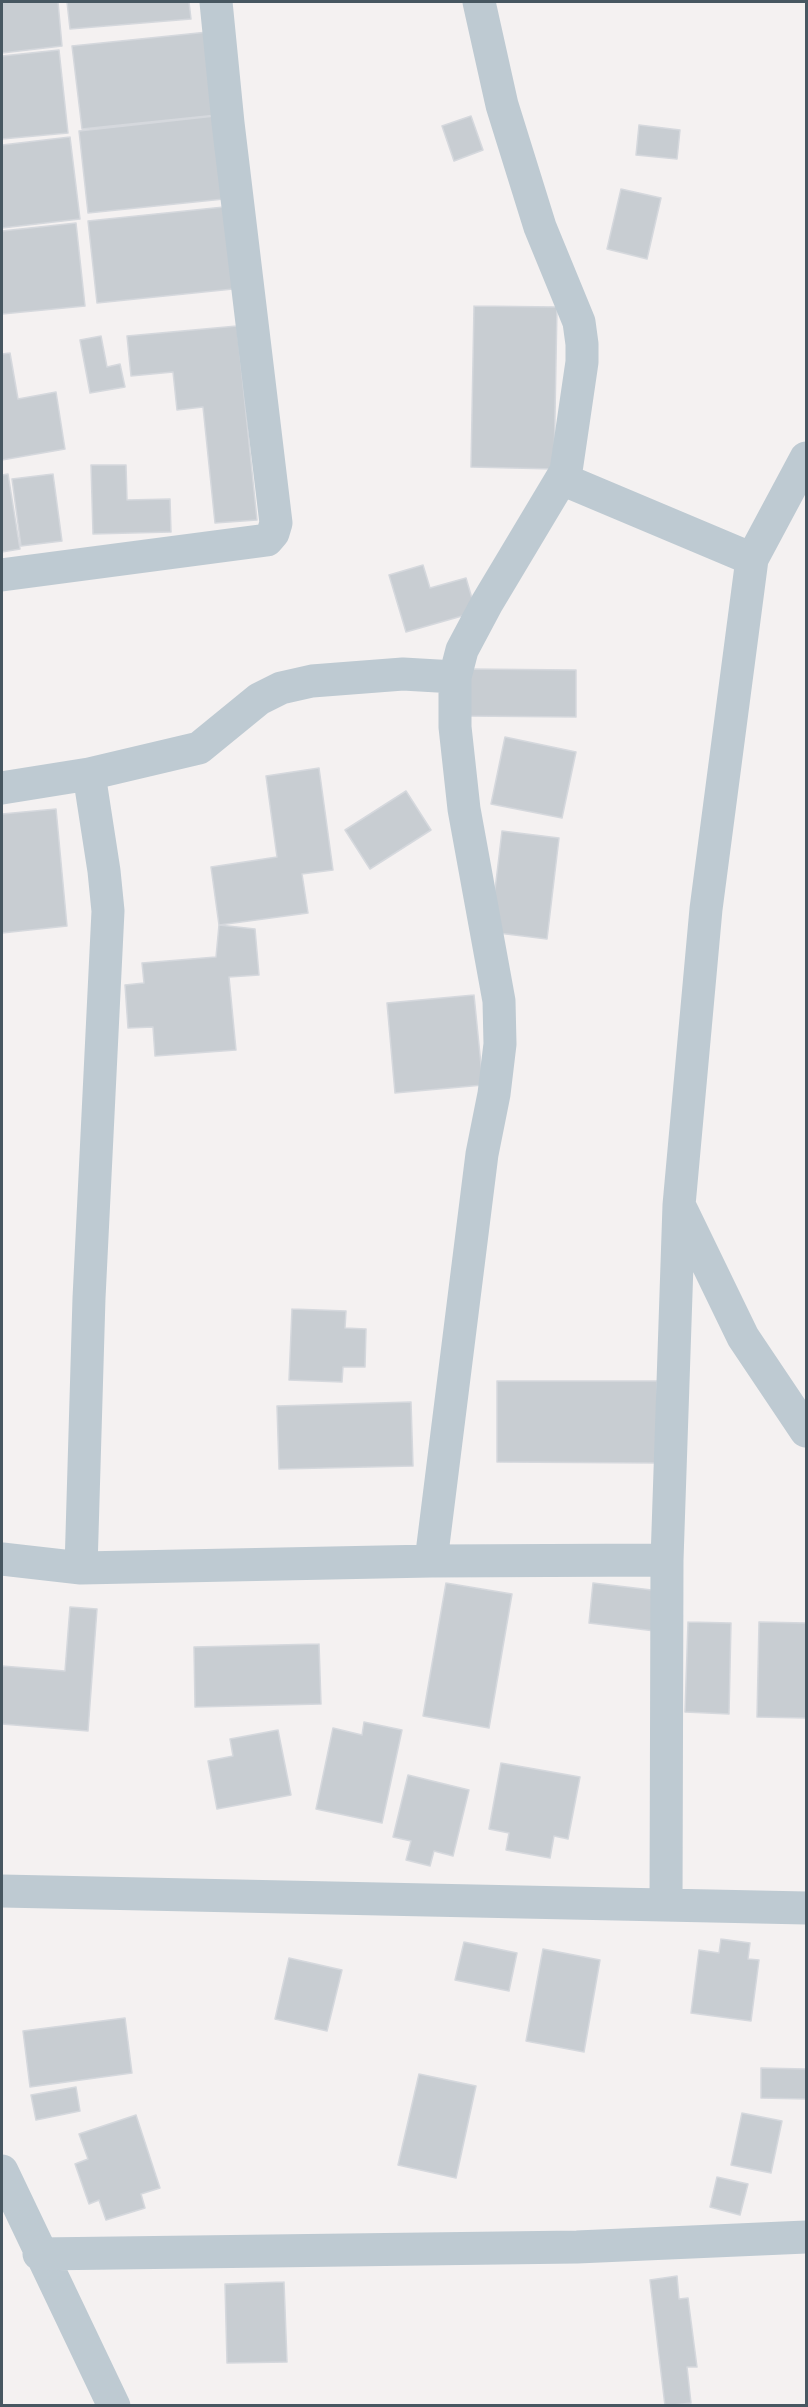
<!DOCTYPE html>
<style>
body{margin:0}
#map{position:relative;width:808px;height:2407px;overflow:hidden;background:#f4f1f1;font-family:"Open Sans",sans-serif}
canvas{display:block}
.frame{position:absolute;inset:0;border:3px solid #475761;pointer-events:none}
</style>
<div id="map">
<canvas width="808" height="2407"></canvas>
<div class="frame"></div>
</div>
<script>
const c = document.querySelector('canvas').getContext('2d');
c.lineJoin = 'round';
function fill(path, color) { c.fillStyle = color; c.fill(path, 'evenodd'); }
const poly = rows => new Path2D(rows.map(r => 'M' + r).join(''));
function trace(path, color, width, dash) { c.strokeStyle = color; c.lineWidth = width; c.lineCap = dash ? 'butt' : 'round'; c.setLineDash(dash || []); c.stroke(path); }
const building = poly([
 [2,2,58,2,62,46,2,53,2,2],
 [67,2,189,2,191,19,70,29,67,2],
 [208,32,217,115,82,129,72,46,208,32],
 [59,50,68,133,2,139,2,56,59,50],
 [215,116,224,199,88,213,79,131,215,116],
 [471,116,483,150,454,161,442,126,471,116],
 [639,125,680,130,677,159,636,155,639,125],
 [70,137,80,219,2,228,2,145,70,137],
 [621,189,661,198,647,259,607,249,621,189],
 [224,207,233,289,97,303,88,221,224,207],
 [76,223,85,306,2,314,2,231,76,223],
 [474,306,557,307,554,469,471,467,474,306],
 [237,326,257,520,215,523,203,407,177,410,173,372,131,376,127,336,237,326],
 [101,336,107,367,120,364,125,387,90,393,80,340,101,336],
 [10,353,18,399,56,392,65,449,2,460,2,354,10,353],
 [91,465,126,465,127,500,170,499,171,532,93,534,91,465],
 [8,474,20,549,2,552,2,475,8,474],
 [53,474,62,541,21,546,12,479,53,474],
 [423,565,430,588,466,578,476,612,406,632,389,575,423,565],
 [466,669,576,670,576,717,466,716,466,669],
 [505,737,576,752,562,818,491,804,505,737],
 [319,768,333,870,302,874,308,913,219,925,211,867,277,857,266,776,319,768],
 [406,791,431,830,370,869,345,830,406,791],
 [56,809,67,926,2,933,2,814,56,809],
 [502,831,559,838,547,939,490,932,502,831],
 [219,925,255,929,259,975,229,977,236,1050,155,1056,153,1027,128,1028,125,985,144,983,142,963,216,957,219,925],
 [474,995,483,1085,395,1093,387,1003,474,995],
 [292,1309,346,1311,345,1328,366,1329,365,1367,343,1367,342,1382,289,1380,292,1309],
 [497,1381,657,1381,657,1463,497,1462,497,1381],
 [411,1402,413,1466,279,1469,277,1406,411,1402],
 [446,1583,512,1594,489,1728,423,1716,446,1583],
 [593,1583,660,1591,655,1631,589,1623,593,1583],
 [70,1607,97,1609,88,1731,2,1724,2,1666,65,1671,70,1607],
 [688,1622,731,1623,729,1714,685,1712,688,1622],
 [759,1622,806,1623,806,1718,757,1717,759,1622],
 [319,1644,321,1704,195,1707,194,1647,319,1644],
 [364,1722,402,1730,382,1823,316,1809,333,1728,362,1735,364,1722],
 [278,1730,291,1795,217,1809,208,1761,233,1756,230,1739,278,1730],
 [501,1763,580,1777,568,1839,554,1836,550,1858,506,1850,509,1833,489,1829,501,1763],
 [408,1775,469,1790,453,1856,434,1851,430,1866,406,1860,411,1841,393,1837,408,1775],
 [721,1939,750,1943,748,1959,759,1960,751,2021,691,2013,699,1950,719,1953,721,1939],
 [464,1942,517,1953,509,1991,455,1980,464,1942],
 [543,1949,600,1960,584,2052,526,2041,543,1949],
 [289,1958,342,1970,327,2031,275,2019,289,1958],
 [125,2018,132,2073,30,2087,23,2031,125,2018],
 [761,2068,806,2069,806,2099,761,2098,761,2068],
 [419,2074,476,2086,456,2178,398,2165,419,2074],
 [76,2087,80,2111,36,2120,31,2095,76,2087],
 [742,2113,782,2121,771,2173,731,2165,742,2113],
 [136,2115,160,2188,141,2194,145,2208,106,2220,99,2200,89,2204,75,2164,88,2159,79,2134,136,2115],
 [717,2177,748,2184,740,2215,710,2207,717,2177],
 [677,2276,679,2299,688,2298,697,2367,687,2367,691,2403,665,2406,650,2280,677,2276],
 [284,2282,287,2362,227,2363,225,2284,284,2282]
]);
fill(building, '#c8cdd2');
trace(building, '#d5d8dd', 1.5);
trace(poly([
 [562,479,752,559],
 [2,575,267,540,273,533,276,523,228,123,216,2],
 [89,774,199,748,259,699,281,688,312,681,403,674,455,677],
 [2,788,89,774,104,871,108,911,89,1298,81,1568],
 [681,1209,743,1337,806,1431],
 [2,1559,81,1568,431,1561,667,1560],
 [431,1561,482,1154,494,1094,500,1044,499,1001,464,809,455,727,455,677,462,650,487,603,566,471,582,362,582,344,579,322,540,227,502,105,479,2],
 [2,1891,806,1908],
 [666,1905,667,1560,679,1205,706,909,752,559,806,458],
 [2,2171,114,2406],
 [39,2254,577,2247,806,2237]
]), '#becad2', 33);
</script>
